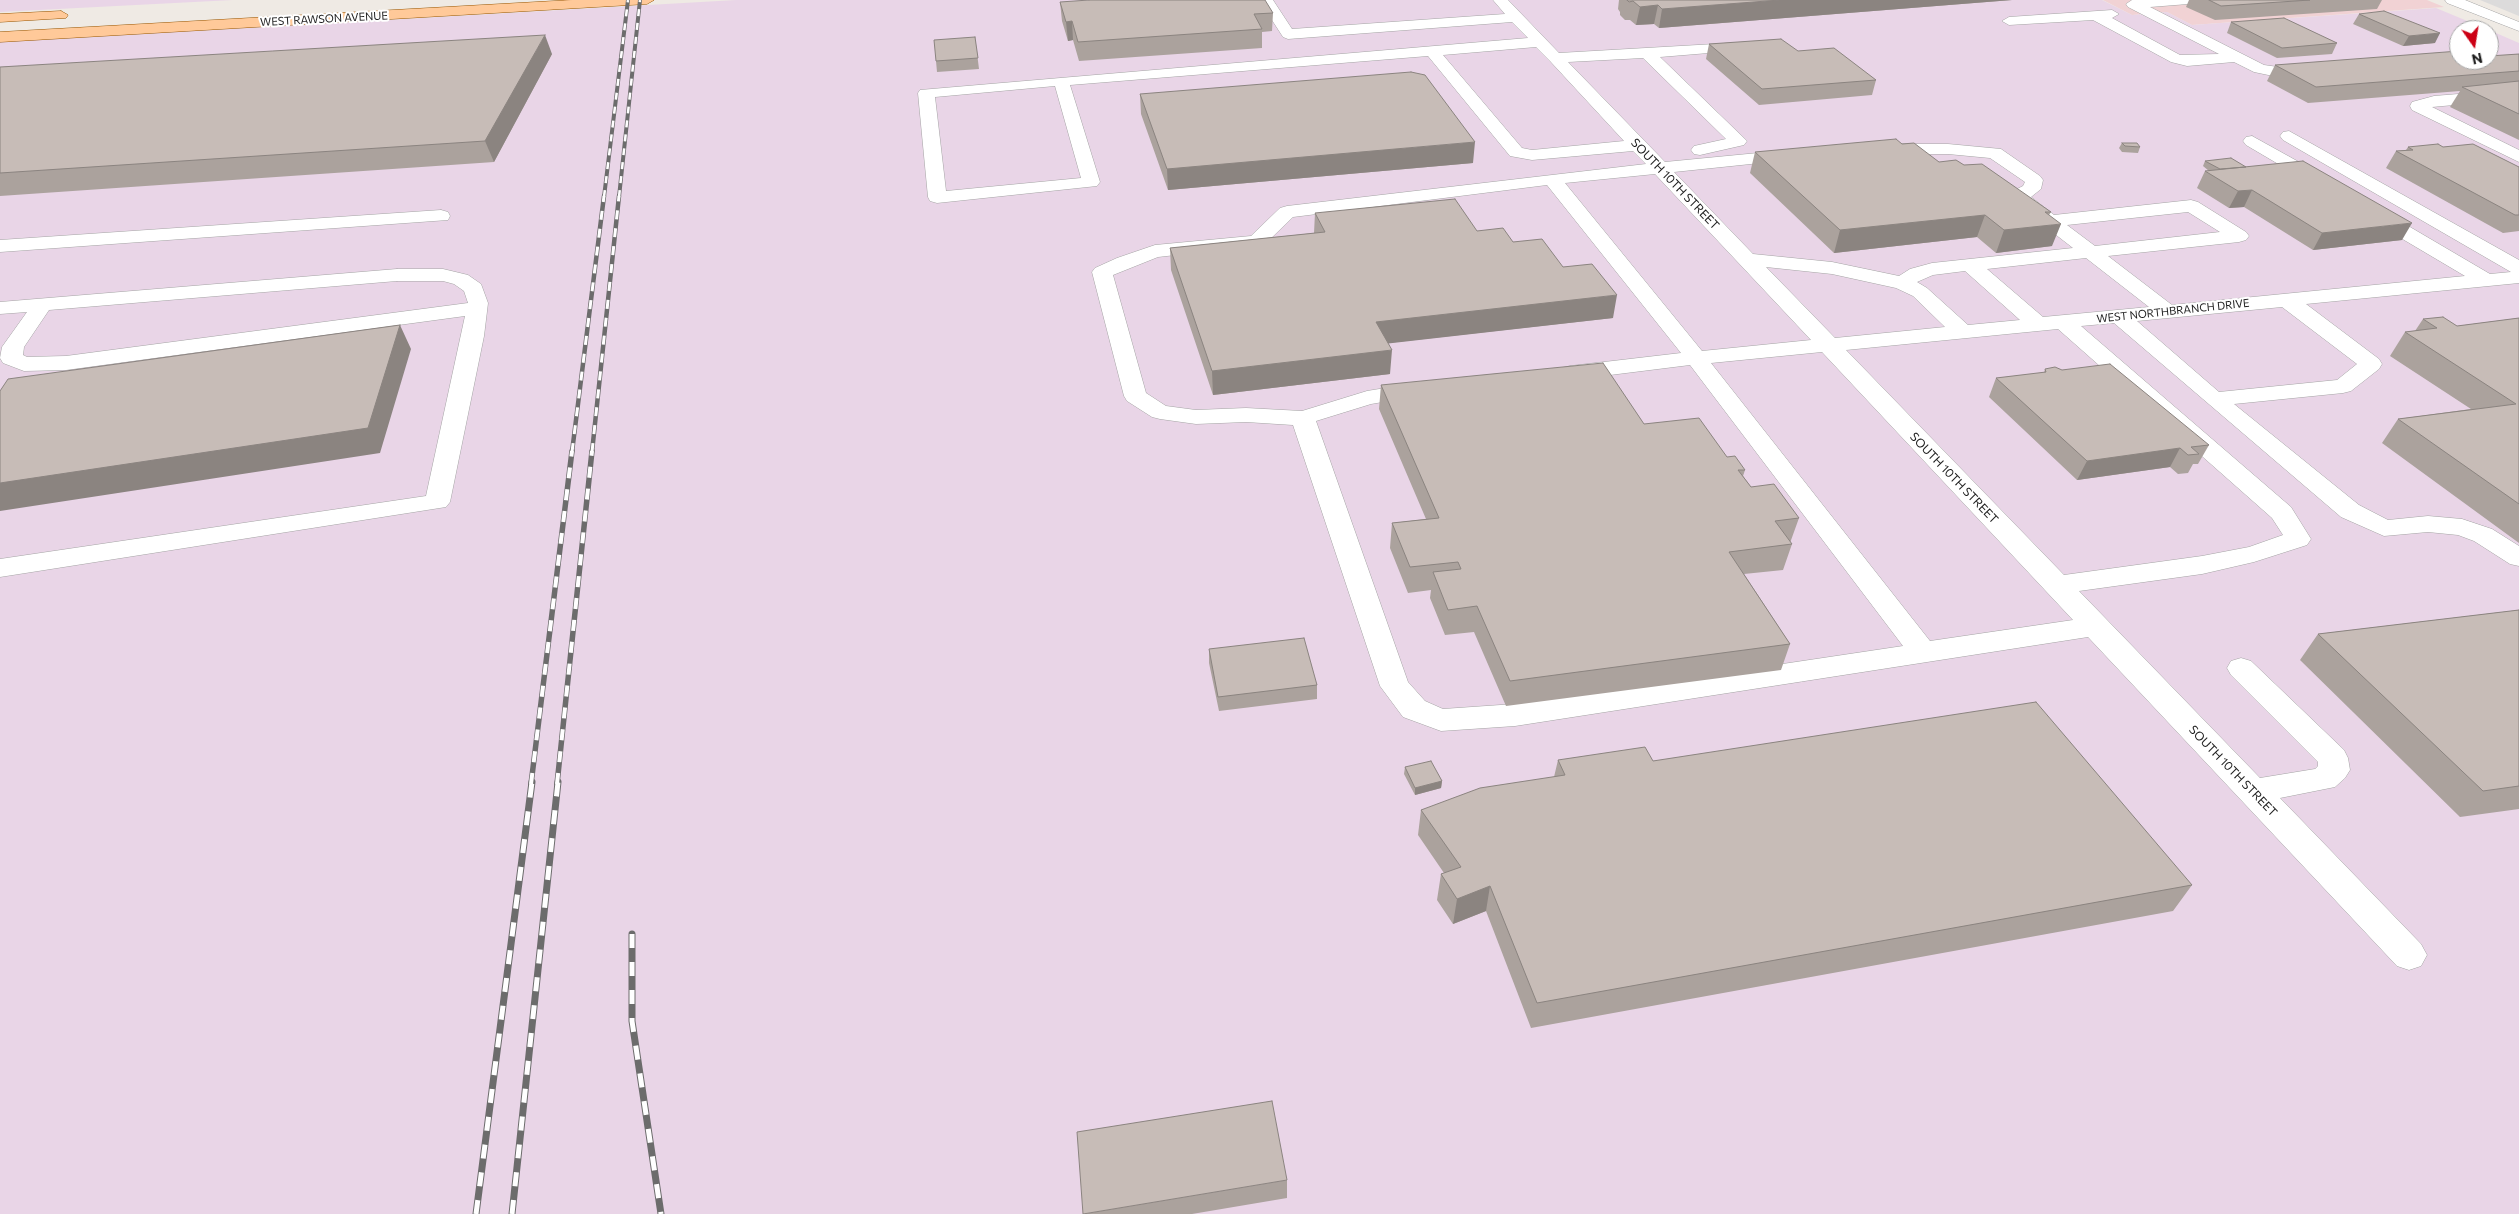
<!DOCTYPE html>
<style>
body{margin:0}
#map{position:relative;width:2519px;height:1214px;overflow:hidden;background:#efeae4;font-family:Commissioner,sans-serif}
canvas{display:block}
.north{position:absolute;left:2449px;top:20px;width:50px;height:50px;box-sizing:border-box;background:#fff;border:1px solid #a5a5a5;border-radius:50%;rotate:167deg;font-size:14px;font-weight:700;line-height:20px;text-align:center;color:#1e1e1e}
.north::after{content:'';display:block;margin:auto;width:18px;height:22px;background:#cc0015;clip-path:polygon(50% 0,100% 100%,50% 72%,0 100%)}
</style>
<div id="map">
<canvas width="2519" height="1214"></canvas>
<div class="north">N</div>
</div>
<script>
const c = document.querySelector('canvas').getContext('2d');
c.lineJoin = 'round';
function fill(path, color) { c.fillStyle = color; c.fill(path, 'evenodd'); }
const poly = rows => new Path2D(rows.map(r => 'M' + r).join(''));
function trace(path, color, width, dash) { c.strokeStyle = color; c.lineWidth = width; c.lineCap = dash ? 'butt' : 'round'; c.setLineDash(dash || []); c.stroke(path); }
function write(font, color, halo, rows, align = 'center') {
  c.font = font + ' Commissioner,sans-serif'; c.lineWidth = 4; c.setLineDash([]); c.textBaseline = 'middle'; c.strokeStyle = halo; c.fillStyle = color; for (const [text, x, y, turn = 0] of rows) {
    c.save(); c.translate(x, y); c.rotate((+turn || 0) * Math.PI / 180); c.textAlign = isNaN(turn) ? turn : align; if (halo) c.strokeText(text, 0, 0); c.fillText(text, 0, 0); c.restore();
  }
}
fill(poly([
 [2480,0,2519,0,2519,16]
]), '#dcdbdb');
fill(poly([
 [2103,0,2427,0,2444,7,2192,25,2167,12,2132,15]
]), '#f1d2d4');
fill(poly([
 [0,0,233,0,0,12],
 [736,0,2102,0,2132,15,2167,12,2192,25,2436,8,2489,30,2459,30,2459,60,2489,60,2489,30,2519,43,2519,1214,0,1214,0,42]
]), '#e9d5e7');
const minor = poly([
 [1259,0,1273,0,1292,29,1505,14,1493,0,1508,0,1559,53,1750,42,1753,45,1745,50,1660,57,1747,141,1744,145,1700,155,1694,154,1691,150,1694,146,1726,139,1643,58,1568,62,1665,162,1789,150,1795,151,1798,155,1795,159,1789,160,1674,172,1753,254,1832,262,1899,276,1910,269,1932,263,2073,248,2011,200,2009,196,2011,192,2023,186,2025,182,1990,158,1948,154,1885,154,1879,153,1876,149,1879,145,1885,144,1948,144,2001,149,2040,176,2043,180,2041,189,2031,197,2054,215,2191,200,2198,202,2246,232,2249,236,2246,240,2239,242,2108,256,2172,305,2465,276,2367,218,2365,214,2367,210,2374,208,2381,210,2490,274,2511,272,2283,140,2280,136,2283,132,2289,131,2519,260,2519,283,2306,304,2379,359,2382,364,2379,369,2351,391,2343,393,2234,404,2359,505,2388,520,2428,516,2462,519,2492,529,2519,546,2519,566,2510,564,2474,541,2458,535,2428,532,2384,536,2341,517,2114,323,2081,326,2291,507,2311,539,2307,545,2254,562,2202,574,2079,591,2260,778,2315,769,2318,766,2318,762,2231,675,2227,668,2231,661,2241,658,2251,661,2344,750,2348,758,2350,770,2345,778,2335,787,2280,798,2421,944,2427,955,2421,966,2409,970,2397,966,2088,637,1515,726,1441,731,1403,717,1380,686,1293,425,1246,422,1196,424,1160,419,1152,417,1127,401,1124,396,1092,272,1095,268,1117,258,1155,245,1251,236,1280,208,1287,206,1646,164,1633,151,1532,160,1510,156,1428,56,1070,85,1100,182,1097,186,937,203,930,201,928,197,918,93,920,90,1528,38,1512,22,1288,39,1283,37,1259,0],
 [1536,47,1550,61,1624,141,1532,150,1522,148,1443,55,1536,47],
 [1055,86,1081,178,946,191,935,97,1055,86],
 [1655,174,1811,340,1702,351,1565,183,1655,174],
 [1547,185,1681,353,1570,366,1562,368,1559,373,1562,378,1570,380,1690,365,1903,646,1515,704,1443,709,1425,701,1408,682,1316,421,1371,404,1424,395,1427,390,1424,385,1416,383,1367,391,1302,411,1246,408,1196,410,1166,406,1146,393,1113,275,1158,257,1264,245,1293,217,1547,185],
 [2188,212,2220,232,2095,246,2067,225,2188,212],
 [2086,258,2149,307,2043,317,1987,269,2086,258],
 [1766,267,1832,274,1896,288,1913,296,1945,327,1835,338,1766,267],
 [1965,271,2020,320,1968,325,1927,288,1917,282,1933,275,1965,271],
 [2282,307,2357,364,2337,380,2219,392,2137,321,2282,307],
 [2058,329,2272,518,2283,535,2249,547,2202,556,2064,575,1846,350,2058,329],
 [1822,352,2073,620,1930,641,1711,363,1822,352],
 [2132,0,2195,0,2188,4,2150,7,2264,65,2278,67,2308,65,2316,70,2308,75,2278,77,2254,72,2234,62,2187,66,2171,62,2093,20,2009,25,2002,21,2009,17,2112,10,2119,14,2112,18,2180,55,2219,54,2128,7,2126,4,2132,0],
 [2445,0,2465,0,2519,22,2519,31,2447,3,2445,0],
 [2519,89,2519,99,2432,107,2519,150,2519,162,2412,110,2410,106,2412,102,2434,96,2519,89],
 [2252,136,2326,177,2329,181,2326,185,2314,185,2246,145,2243,141,2246,137,2252,136],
 [441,210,448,212,450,216,448,220,0,252,0,240,441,210],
 [397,269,443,269,468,275,481,284,488,303,484,336,450,502,446,507,0,577,0,559,426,496,465,316,66,370,24,371,3,363,0,358,2,347,27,312,0,314,0,302,397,269],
 [397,281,443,281,454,284,464,291,468,303,66,356,27,357,23,355,24,347,49,310,397,281]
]);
const major = poly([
 [572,0,654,0,647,4,0,42,0,32,572,0],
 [61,11,68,15,66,18,0,22,0,14,61,11]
]);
trace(minor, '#a5a5a5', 1);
trace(major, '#985600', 1);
fill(minor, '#fff');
fill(major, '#ffc999');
const railFar3 = poly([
 [604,197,628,0],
 [619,197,640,0]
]);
const railFar2 = poly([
 [572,452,604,196],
 [592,452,619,196]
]);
const railFar1 = poly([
 [531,784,572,451],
 [557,784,592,451]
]);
const rail = poly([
 [632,934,632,1021,661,1214],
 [476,1214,532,782],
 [512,1214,558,782]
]);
trace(railFar3, '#6c6c6c', 4);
trace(railFar2, '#6c6c6c', 4.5);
trace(railFar1, '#6c6c6c', 5.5);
trace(rail, '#6c6c6c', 7);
trace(railFar3, '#fff', 2.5, [7]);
trace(railFar2, '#fff', 3, [9]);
trace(railFar1, '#fff', 4, [11]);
trace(rail, '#fff', 5, [14]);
fill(poly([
 [1619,0,2012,0,1659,28,1654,24,1636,25,1630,20,1625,20,1620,15,1620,12,1618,9],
 [2189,0,2382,0,2377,9,2215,20,2186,7],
 [1060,2,1273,13,1272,31,1262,32,1262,48,1079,61,1073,40,1068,41,1062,21],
 [2359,14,2435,43,2403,46,2353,24],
 [2231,22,2337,43,2332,54,2277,58,2227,33],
 [975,37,979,69,937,72,936,61],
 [1709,44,1876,80,1872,95,1759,105,1706,59],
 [552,54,494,162,0,196,0,67],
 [2519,54,2519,140,2450,107,2460,91,2308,103,2267,81,2275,65,2459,60],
 [1140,94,1473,163,1168,190,1141,114],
 [2122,143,2140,147,2138,153,2122,152,2119,148],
 [1902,144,1939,162,1964,165,2051,212,2049,215,2052,246,1996,253,1977,237,1834,253,1750,173,1755,152],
 [2408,147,2443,147,2519,167,2519,231,2503,233,2386,168,2396,151,2406,150],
 [2205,161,2246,167,2402,240,2313,250,2244,207,2229,208,2197,188,2205,171,2209,171,2203,166],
 [1315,213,1477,231,1513,242,1563,267,1613,318,1388,343,1390,374,1213,395,1171,270,1170,248,1314,233],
 [2519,318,2519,543,2382,443,2398,419,2471,409,2390,356,2405,332,2415,331,2423,319,2457,326],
 [2045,369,2209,445,2198,464,2193,464,2188,473,2178,474,2170,467,2077,480,1989,397,1996,378,2044,373],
 [1381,385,1644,424,1727,457,1745,470,1743,476,1751,487,1799,518,1790,543,1792,544,1783,570,1744,574,1790,644,1781,670,1506,706,1474,632,1445,635,1430,598,1431,590,1408,593,1390,548,1392,523,1426,519,1379,409],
 [2519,610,2519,809,2460,817,2300,660,2318,634],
 [1209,649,1317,685,1317,699,1219,711,1209,663],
 [1558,760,1653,761,2192,885,2173,911,1531,1028,1486,911,1453,924,1437,900,1441,874,1444,873,1418,835,1421,810,1554,777],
 [1405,767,1442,781,1441,788,1415,795,1404,774],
 [1287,1180,1287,1198,1192,1214,1083,1214]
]), '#aba29d');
fill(poly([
 [1780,0,2012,0,1659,28,1662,9],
 [1658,5,1654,24,1636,25,1640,7],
 [1072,21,1073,40,1068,41,1066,22],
 [2440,33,2435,43,2403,46,2409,36],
 [545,35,552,54,494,162,485,141],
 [1475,142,1473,163,1168,190,1167,169],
 [2252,190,2244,207,2229,208,2238,191],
 [1985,215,1977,237,1834,253,1840,230],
 [2412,223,2402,240,2313,250,2322,233],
 [2061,224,2052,246,1996,253,2004,230],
 [1617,295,1613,318,1375,345,1376,322],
 [400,325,411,349,380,453,0,511,0,483],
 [1392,350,1390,374,1213,395,1212,371],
 [2180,448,2170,467,2077,480,2087,461],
 [1442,781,1441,788,1415,795,1415,788],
 [1490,886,1486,911,1453,924,1457,899]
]), '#8b8480');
const building = poly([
 [1089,0,1265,0,1273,13,1254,14,1262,29,1078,42,1072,21,1066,22,1060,2,1089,0],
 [1627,0,1780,0,1662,9,1658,5,1640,7,1633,1,1629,2,1627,0],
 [2209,0,2310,0,2221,6,2209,0],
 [2384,11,2440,33,2409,36,2359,14,2384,11],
 [2284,18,2337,43,2282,48,2231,22,2284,18],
 [545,35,485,141,0,173,0,67,545,35],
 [975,37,978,58,936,61,934,40,975,37],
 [1781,39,1798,51,1834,48,1876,80,1762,89,1709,44,1781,39],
 [2459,51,2459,60,2489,60,2489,56,2519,54,2519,71,2316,87,2275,65,2459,51],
 [1411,72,1425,75,1475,142,1167,169,1140,94,1411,72],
 [2519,81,2519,114,2462,87,2519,81],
 [1896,139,1902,144,1914,143,1939,162,1956,160,1964,165,1982,164,2051,212,2045,212,2061,224,2004,230,1985,215,1840,230,1755,152,1896,139],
 [2122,143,2137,143,2140,147,2125,146,2122,143],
 [2438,144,2443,147,2473,144,2519,167,2519,215,2515,215,2396,151,2413,150,2408,147,2438,144],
 [2231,158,2246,167,2220,169,2205,161,2231,158],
 [2303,161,2412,223,2322,233,2252,190,2238,191,2205,171,2303,161],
 [1455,199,1477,231,1503,228,1513,242,1542,239,1563,267,1592,264,1617,295,1376,322,1392,350,1212,371,1170,248,1325,232,1315,213,1455,199],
 [2443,317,2457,326,2519,318,2519,504,2398,419,2516,404,2405,332,2437,328,2423,319,2443,317],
 [400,325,368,428,0,483,0,391,8,379,400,325],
 [1603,363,1644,424,1699,418,1727,457,1735,456,1745,470,1738,470,1751,487,1774,484,1799,518,1775,521,1792,544,1729,552,1790,644,1510,681,1477,606,1448,610,1433,572,1461,569,1458,562,1410,567,1392,523,1439,518,1381,385,1603,363],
 [2110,364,2209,445,2191,447,2199,454,2188,455,2180,448,2087,461,1996,378,2046,372,2045,369,2055,367,2062,370,2110,364],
 [2519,610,2519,786,2483,791,2318,634,2519,610],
 [1304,638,1317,685,1218,697,1209,649,1304,638],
 [2036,702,2192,885,1537,1003,1490,886,1457,899,1441,874,1461,867,1421,810,1480,788,1565,775,1558,760,1645,747,1653,761,2036,702],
 [1431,761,1442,781,1415,788,1405,767,1431,761],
 [1272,1101,1287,1180,1083,1214,1077,1132,1272,1101]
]);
fill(building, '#c7bcb7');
trace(building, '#8b8480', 1);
write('11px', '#1e1e1e', '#fff', [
 ["WEST RAWSON AVENUE",324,19,-3],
 ["WEST NORTHBRANCH DRIVE",2173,311,-6]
]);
write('12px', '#1e1e1e', '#fff', [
 ["SOUTH 10TH STREET",1675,184,46],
 ["SOUTH 10TH STREET",1954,478,46],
 ["SOUTH 10TH STREET",2233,771,46]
]);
</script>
